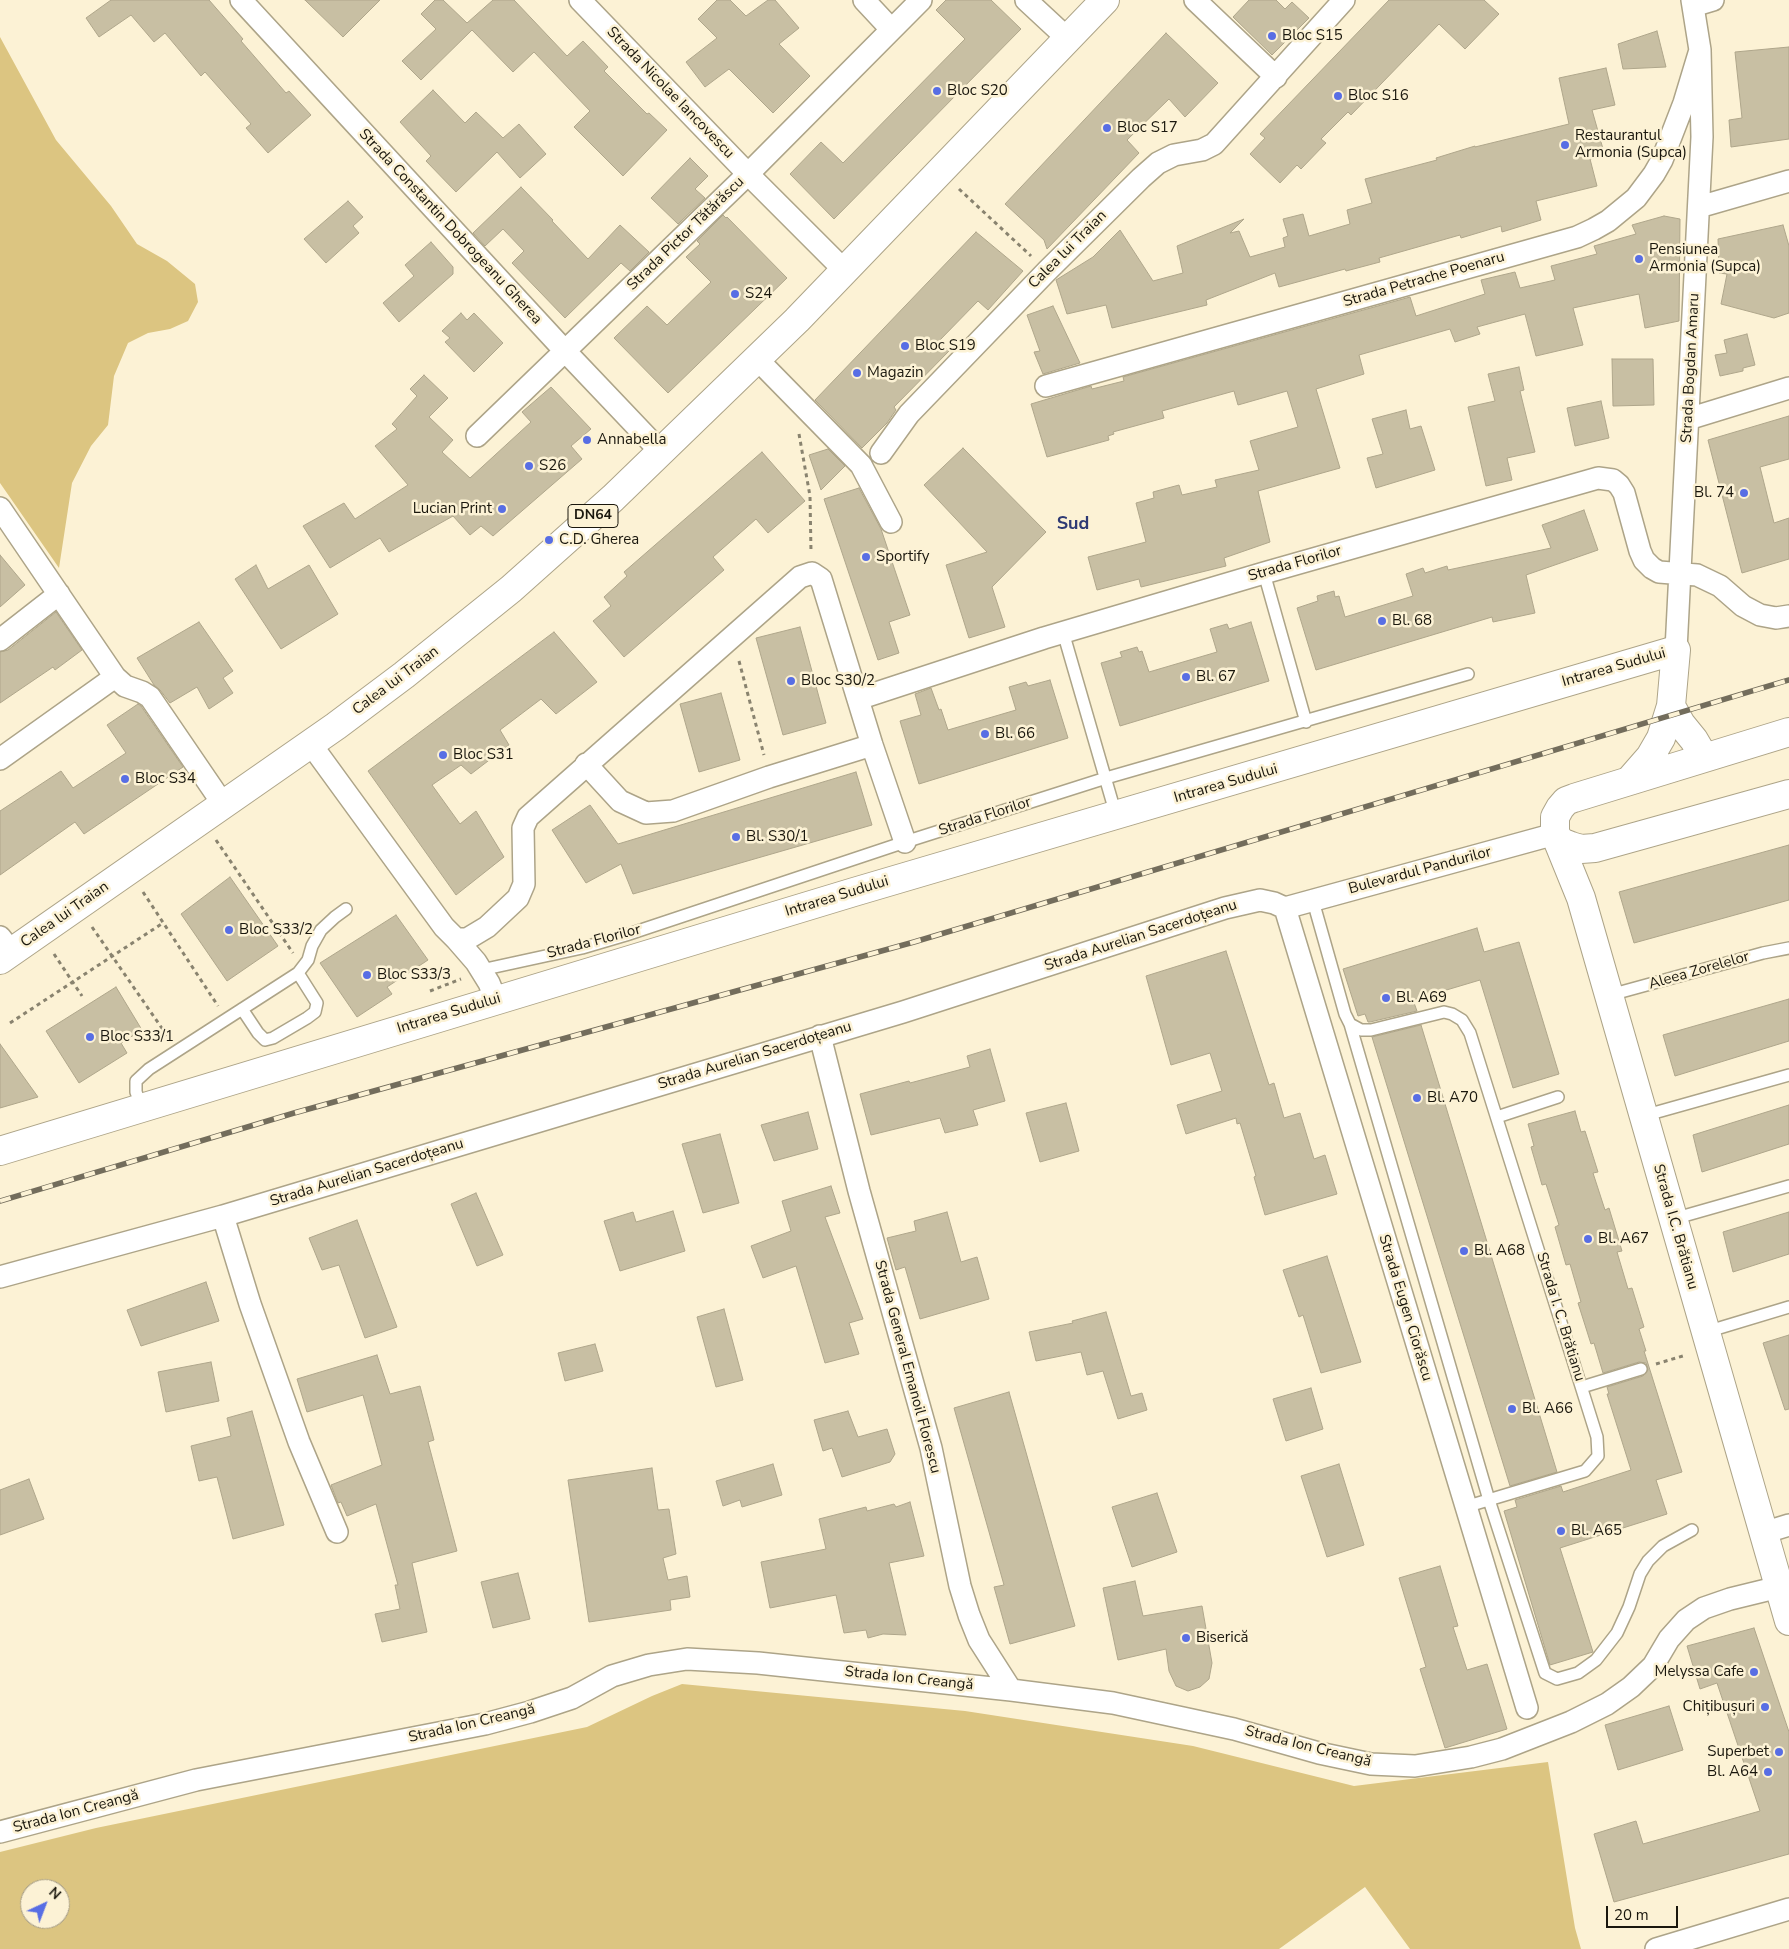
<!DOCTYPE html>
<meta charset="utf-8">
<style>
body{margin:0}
#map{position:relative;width:1789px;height:1949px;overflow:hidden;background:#fcf2d5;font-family:"Nunito Sans",sans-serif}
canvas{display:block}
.north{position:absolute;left:20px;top:1879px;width:50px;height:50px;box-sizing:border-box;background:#fcf2d5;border:1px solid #a29a85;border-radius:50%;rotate:43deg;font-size:14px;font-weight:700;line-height:20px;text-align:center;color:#1a170d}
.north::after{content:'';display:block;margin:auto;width:18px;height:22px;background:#586ee4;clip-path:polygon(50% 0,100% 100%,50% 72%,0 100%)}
.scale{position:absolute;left:1606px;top:1906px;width:72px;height:22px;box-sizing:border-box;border:2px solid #1a170d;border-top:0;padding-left:6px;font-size:15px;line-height:18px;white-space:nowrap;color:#1a170d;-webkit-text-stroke:4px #fcf2d5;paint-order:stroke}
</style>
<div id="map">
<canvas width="1789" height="1949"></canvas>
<div class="north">N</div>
<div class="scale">20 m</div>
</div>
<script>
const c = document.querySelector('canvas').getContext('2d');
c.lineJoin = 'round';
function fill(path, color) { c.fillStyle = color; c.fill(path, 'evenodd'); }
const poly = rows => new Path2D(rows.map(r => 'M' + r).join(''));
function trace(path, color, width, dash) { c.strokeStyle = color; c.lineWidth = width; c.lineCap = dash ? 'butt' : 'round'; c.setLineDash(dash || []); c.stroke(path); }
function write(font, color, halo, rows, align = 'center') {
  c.font = font + ' "Nunito Sans",sans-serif'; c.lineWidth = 5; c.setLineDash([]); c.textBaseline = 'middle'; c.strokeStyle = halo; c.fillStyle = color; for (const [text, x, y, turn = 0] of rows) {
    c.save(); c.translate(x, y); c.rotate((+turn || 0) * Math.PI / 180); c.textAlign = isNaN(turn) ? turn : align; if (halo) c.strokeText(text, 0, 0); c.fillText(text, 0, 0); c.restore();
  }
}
fill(poly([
 [0,37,56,140,111,206,137,244,167,261,195,284,198,302,188,321,170,329,148,333,128,343,114,376,108,425,91,446,72,483,59,568,0,483],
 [682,1684,965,1711,1193,1746,1354,1786,1548,1762,1575,1928,1581,1949,1410,1949,1365,1887,1279,1949,0,1949,0,1852,96,1828,587,1727,652,1696],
 [30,1889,60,1889,60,1919,30,1919]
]), '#dcc581');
const building = poly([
 [111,0,209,0,243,39,241,41,286,93,289,91,311,115,268,153,246,128,251,124,205,72,201,76,165,33,154,42,131,15,99,37,86,18,111,0],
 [305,0,380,0,343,37,305,0],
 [435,0,443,0,467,23,493,0,514,0,567,56,583,41,608,67,604,71,647,114,649,113,667,130,623,176,574,127,590,111,534,52,513,72,472,30,421,80,402,61,436,29,421,14,435,0],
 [717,0,730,0,746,16,768,0,775,0,799,28,779,44,810,76,773,113,729,69,705,87,686,62,717,38,698,19,717,0],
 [946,0,991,0,1021,29,834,219,790,174,821,142,843,163,965,39,936,10,946,0],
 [1249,0,1276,0,1285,9,1292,2,1309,18,1272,55,1233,17,1249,0],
 [1389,0,1484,0,1499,14,1465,49,1439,24,1351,115,1348,112,1321,139,1326,143,1301,169,1297,165,1280,183,1250,154,1265,138,1260,134,1389,0],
 [1657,31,1666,67,1623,69,1618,44,1657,31],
 [1166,33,1218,83,1185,117,1169,99,1127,140,1139,153,1047,249,1044,240,1005,204,1166,33],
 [1789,47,1789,139,1731,147,1729,120,1742,118,1735,52,1789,47],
 [1606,68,1615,105,1592,110,1605,156,1590,159,1597,186,1536,201,1541,220,1502,232,1501,226,1461,238,1460,235,1379,258,1380,262,1346,271,1345,269,1279,287,1275,273,1206,300,1207,305,1112,328,1106,305,1067,314,1056,280,1093,257,1120,230,1153,281,1183,273,1177,246,1244,219,1230,233,1239,231,1250,257,1285,247,1283,238,1288,236,1283,219,1303,214,1309,236,1350,224,1347,210,1372,203,1365,179,1437,160,1436,158,1475,146,1475,147,1569,124,1559,78,1606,68],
 [433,90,465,123,476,112,503,138,519,124,546,154,520,178,497,152,456,192,426,161,431,156,400,122,433,90],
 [690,158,708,176,695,189,705,198,678,224,651,198,690,158],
 [521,187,553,220,552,221,588,259,620,225,649,252,630,271,621,263,565,318,512,263,524,251,503,229,485,246,473,233,521,187],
 [348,201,363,217,353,226,359,233,326,263,304,239,348,201],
 [723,215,726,218,727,217,787,278,668,393,614,338,647,306,667,325,711,282,686,257,700,244,697,241,723,215],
 [1664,216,1680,219,1679,321,1645,328,1639,294,1573,308,1583,345,1536,356,1525,314,1477,327,1480,334,1455,342,1450,329,1359,355,1364,374,1316,389,1340,468,1258,491,1270,542,1224,558,1226,566,1141,587,1139,579,1097,590,1088,557,1146,542,1136,503,1154,498,1153,492,1179,485,1182,495,1217,487,1215,480,1259,470,1250,441,1298,427,1287,391,1238,405,1234,391,1162,411,1164,418,1113,432,1114,434,1108,436,1109,440,1047,457,1031,404,1091,386,1092,389,1124,381,1123,377,1410,297,1416,316,1485,294,1481,280,1515,272,1520,288,1555,280,1551,266,1597,254,1594,246,1636,234,1632,225,1664,216],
 [1783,225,1789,246,1789,313,1774,318,1721,304,1727,274,1719,273,1718,239,1783,225],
 [976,232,1023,271,988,310,978,301,939,341,949,351,894,407,896,410,887,423,862,448,815,400,976,232],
 [431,242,453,267,453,274,399,322,383,303,414,276,405,265,431,242],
 [1053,306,1080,363,1043,374,1034,352,1040,351,1027,315,1053,306],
 [461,313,467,320,474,313,503,343,474,372,445,342,450,338,442,331,461,313],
 [1747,334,1755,365,1743,368,1743,371,1720,376,1715,355,1727,353,1724,340,1747,334],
 [1612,359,1653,359,1654,405,1613,406,1612,359],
 [1519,367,1524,390,1520,391,1535,452,1507,458,1512,480,1486,486,1468,407,1495,401,1488,374,1519,367],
 [424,375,448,398,429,417,453,440,442,452,470,478,531,422,522,412,551,387,591,429,571,446,582,459,493,536,481,526,470,535,453,516,389,552,380,538,330,568,303,526,344,503,355,519,408,485,375,446,397,429,392,424,417,396,410,389,424,375],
 [1601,401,1609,438,1575,446,1567,408,1601,401],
 [1406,410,1410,429,1421,426,1435,470,1376,488,1367,458,1383,454,1372,419,1406,410],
 [1789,416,1789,459,1760,467,1774,523,1789,518,1789,559,1742,573,1708,440,1789,416],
 [963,448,1046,532,992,587,1005,627,969,638,946,565,987,552,924,485,963,448],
 [828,449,845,466,821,490,809,455,828,449],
 [762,452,805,501,768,533,756,519,713,557,724,570,624,657,593,621,611,606,604,597,627,576,624,572,762,452],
 [859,488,881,529,910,615,889,622,899,653,878,660,824,499,859,488],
 [1584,510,1598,550,1526,575,1535,613,1493,622,1492,617,1316,670,1297,608,1318,601,1317,596,1334,591,1335,597,1339,596,1345,617,1413,596,1406,574,1423,568,1425,573,1447,566,1448,570,1551,548,1542,525,1584,510],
 [0,555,25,585,0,607,0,555],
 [256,565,268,589,309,565,338,614,281,649,235,579,256,565],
 [56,612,82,650,55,670,53,667,0,703,0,652,8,650,56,612],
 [199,622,233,671,223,678,233,693,209,709,197,687,170,703,160,690,154,685,137,658,199,622],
 [1251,622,1269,681,1120,726,1101,663,1122,657,1120,652,1137,647,1139,652,1142,651,1149,672,1217,652,1210,629,1227,624,1229,629,1251,622],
 [800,627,826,723,783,735,756,638,800,627],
 [554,632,597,682,556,714,541,699,500,730,509,745,471,774,461,765,432,785,460,824,476,811,504,857,456,895,368,771,554,632],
 [1050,680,1068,738,919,784,900,721,921,715,915,694,931,688,939,710,941,709,948,730,1016,710,1009,687,1026,682,1028,686,1050,680],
 [721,693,740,760,699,772,680,704,721,693],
 [138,704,141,706,183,767,84,834,75,822,0,875,0,811,61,771,73,788,126,753,107,725,138,704],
 [856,772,872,825,633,894,621,864,586,883,552,830,590,805,618,844,856,772],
 [1789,845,1789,900,1634,943,1619,892,1789,845],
 [230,877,278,946,227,981,181,914,230,877],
 [396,915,428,960,387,987,392,994,357,1017,320,963,396,915],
 [1477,928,1484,952,1519,942,1559,1074,1513,1088,1480,980,1413,1000,1417,1011,1370,1022,1368,1022,1365,1014,1358,1016,1343,969,1477,928],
 [1226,951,1269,1085,1274,1083,1284,1118,1300,1113,1314,1159,1325,1155,1337,1194,1265,1215,1254,1177,1256,1176,1240,1123,1237,1124,1236,1118,1186,1134,1177,1105,1222,1091,1210,1053,1171,1065,1146,976,1226,951],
 [116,987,142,1030,121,1043,127,1053,79,1083,46,1031,116,987],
 [1789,999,1789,1041,1675,1076,1663,1035,1789,999],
 [1421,1025,1557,1472,1510,1486,1372,1037,1421,1025],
 [0,1044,38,1097,0,1108,0,1044],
 [990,1049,1005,1101,973,1110,978,1125,945,1133,940,1118,871,1135,860,1094,909,1081,910,1083,970,1067,967,1056,990,1049],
 [1066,1103,1079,1151,1040,1162,1026,1113,1066,1103],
 [1789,1105,1789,1144,1702,1172,1693,1135,1789,1105],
 [1575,1111,1581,1132,1585,1131,1598,1172,1593,1173,1605,1210,1609,1208,1622,1251,1617,1252,1628,1289,1632,1288,1644,1327,1639,1329,1646,1351,1644,1351,1682,1472,1656,1480,1667,1514,1560,1548,1593,1652,1550,1665,1504,1511,1517,1507,1515,1500,1561,1486,1563,1492,1631,1470,1607,1394,1609,1394,1607,1387,1643,1376,1648,1370,1646,1363,1639,1362,1603,1373,1594,1343,1591,1344,1578,1303,1581,1302,1570,1264,1566,1265,1555,1227,1559,1225,1546,1184,1542,1185,1531,1147,1534,1146,1528,1124,1575,1111],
 [808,1112,818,1149,774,1161,761,1125,808,1112],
 [720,1134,739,1203,703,1213,682,1144,720,1134],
 [831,1186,840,1213,825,1217,863,1319,849,1323,859,1354,825,1363,796,1266,763,1278,751,1246,791,1231,782,1201,831,1186],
 [476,1193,503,1255,477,1266,451,1204,476,1193],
 [673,1211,685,1251,620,1271,604,1221,633,1212,636,1222,673,1211],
 [947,1212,961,1262,977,1257,989,1299,920,1319,905,1267,896,1270,887,1238,916,1231,914,1221,947,1212],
 [1789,1212,1789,1254,1733,1272,1723,1232,1789,1212],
 [357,1220,397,1327,365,1338,339,1265,322,1270,309,1238,357,1220],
 [1327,1256,1361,1362,1321,1373,1303,1315,1299,1317,1283,1270,1327,1256],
 [206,1282,219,1321,141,1346,127,1310,206,1282],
 [724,1309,743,1380,716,1387,697,1317,724,1309],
 [1106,1312,1131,1396,1142,1393,1147,1410,1118,1419,1103,1371,1087,1375,1081,1352,1036,1361,1029,1332,1073,1323,1072,1321,1106,1312],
 [1789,1335,1789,1409,1785,1410,1763,1343,1789,1335],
 [595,1344,603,1371,565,1381,558,1353,595,1344],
 [377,1355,390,1394,420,1386,434,1440,428,1442,457,1551,412,1563,427,1632,382,1642,375,1614,400,1609,395,1585,398,1585,376,1504,347,1516,341,1502,338,1503,331,1485,382,1465,363,1395,307,1412,297,1379,377,1355],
 [211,1362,219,1401,166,1412,158,1372,211,1362],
 [1311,1388,1323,1429,1286,1441,1273,1399,1311,1388],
 [1009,1392,1075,1626,1010,1644,994,1587,1004,1585,954,1408,1009,1392],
 [252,1411,284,1525,233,1539,217,1477,199,1481,191,1446,231,1436,227,1418,252,1411],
 [848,1411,858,1437,887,1429,895,1454,890,1462,842,1477,832,1448,823,1451,814,1420,848,1411],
 [773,1464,782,1495,742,1507,740,1500,723,1506,716,1481,773,1464],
 [1339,1464,1364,1545,1327,1557,1301,1476,1339,1464],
 [652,1468,658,1510,669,1509,676,1554,663,1558,668,1580,687,1576,690,1597,670,1600,671,1610,589,1622,568,1480,652,1468],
 [29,1479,44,1519,0,1535,0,1490,29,1479],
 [1157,1493,1177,1552,1132,1567,1112,1507,1157,1493],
 [910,1502,924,1556,889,1563,906,1635,883,1634,868,1638,866,1630,844,1633,836,1595,770,1608,761,1562,826,1549,819,1519,866,1507,867,1511,894,1504,896,1507,910,1502],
 [1440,1566,1458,1626,1453,1627,1467,1670,1487,1664,1507,1729,1445,1748,1420,1669,1426,1667,1399,1578,1440,1566],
 [518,1573,530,1619,493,1628,481,1582,518,1573],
 [1135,1581,1143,1616,1202,1606,1212,1663,1209,1679,1200,1687,1188,1691,1176,1686,1169,1671,1166,1649,1118,1660,1103,1588,1135,1581],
 [1754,1628,1789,1732,1789,1854,1614,1902,1594,1834,1636,1821,1643,1844,1760,1811,1717,1683,1700,1689,1687,1646,1754,1628],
 [1669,1706,1683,1750,1618,1770,1605,1725,1669,1706]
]);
fill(building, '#c8bfa3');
trace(building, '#afa68b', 1);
const lane = poly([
 [1264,573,1306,722],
 [1063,632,1116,815],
 [1313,901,1345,1014,1350,1024,1361,1030,1371,1030,1444,1012,1452,1014,1462,1020,1470,1033,1597,1437,1598,1456,1585,1471,1465,1507],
 [481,970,582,948,626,935,905,842,1106,778,1468,674],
 [1610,995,1763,953,1789,948],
 [242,1009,258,1033,265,1040,273,1038,307,1018,315,1012,317,1003,298,973],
 [1350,1024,1489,1500,1545,1673,1557,1679,1578,1673,1596,1660,1617,1633,1629,1607,1640,1574,1648,1561,1663,1546,1692,1530],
 [142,1108,136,1092,136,1081,149,1069,298,973,308,960,312,946,321,930,335,917,346,909],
 [1643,1116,1789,1075],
 [1497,1117,1558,1097],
 [1673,1219,1789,1186],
 [1706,1332,1789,1307],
 [1582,1387,1641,1369]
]);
const street = poly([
 [241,0,565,351,661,452],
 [580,0,748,174,844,270],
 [864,0,891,29],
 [1026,0,1068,39],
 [1195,0,1276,77],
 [1693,6,1713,0],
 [1699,207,1789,181],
 [757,359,861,465,891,522],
 [1046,386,1577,237,1594,229,1608,221,1636,198,1654,174,1662,160,1684,103,1700,50],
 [1688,419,1789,388],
 [477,436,748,174,921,0],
 [881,453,909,414,1047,271,1141,178,1158,163,1174,155,1202,150,1214,144,1344,0],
 [0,508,115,677,125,686,142,692,150,697,223,804],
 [0,640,59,594],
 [1676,650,1702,137,1700,50,1692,0],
 [858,699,1044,638,1264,573,1598,478,1613,480,1619,485,1624,493,1640,551,1644,560,1652,568,1659,572,1697,575,1720,586,1743,606,1760,615,1776,618,1789,616],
 [310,743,444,927,456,939,476,962,489,983,496,1000],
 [0,759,115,677],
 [586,764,620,801,646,813,673,811,769,777,872,745],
 [1285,908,1527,1708],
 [1285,908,1555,834],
 [0,937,12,952],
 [456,939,467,939,487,927,518,898,524,884,523,828,528,817,800,577,812,573,821,579,872,745,905,842],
 [820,1036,859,1191,931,1448,960,1586,969,1615,979,1640,1011,1690],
 [223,1216,250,1304,299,1442,337,1532],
 [0,1277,223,1216,903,1012,1225,908,1260,900,1274,903,1285,908],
 [1763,1533,1789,1525],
 [0,1832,196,1780,485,1724,530,1712,572,1698,612,1676,649,1665,687,1659,758,1663,1011,1690,1113,1703,1234,1729,1319,1753,1371,1764,1415,1766,1471,1757,1502,1749,1571,1722,1607,1704,1631,1687,1653,1666,1669,1639,1686,1620,1704,1608,1730,1599,1779,1587],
 [1656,1949,1789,1909]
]);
const secondary = poly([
 [1671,706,1681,724,1694,740,1704,757],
 [1789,732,1574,798,1566,801,1560,808,1555,817,1555,834,1561,842,1571,846,1581,849,1595,848,1789,794],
 [1555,834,1581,898,1789,1621],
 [0,1151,854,892,1676,650,1671,706,1661,738,1650,757,1629,781]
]);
const primary = poly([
 [0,960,336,726,404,675,511,589,613,498,797,320,1105,0]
]);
trace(lane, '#ada488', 14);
trace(street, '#ada488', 24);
trace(secondary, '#ada488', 30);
trace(primary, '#ada488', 30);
trace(poly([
 [959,189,1031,256],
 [799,434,810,496,811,552],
 [739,661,764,755],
 [216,840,293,953],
 [143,892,218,1006],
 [92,927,168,1037],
 [54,954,82,996],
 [430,991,461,979],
 [10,1023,163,923],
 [1656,1364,1686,1355]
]), '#89836f', 3, [4, 4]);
trace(lane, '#fff', 11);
trace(street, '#fff', 21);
trace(secondary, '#fff', 28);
trace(primary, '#fff', 28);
const rail = poly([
 [0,1201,294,1113,914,942,1789,680]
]);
trace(rail, '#736d5c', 5.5);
trace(rail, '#fcf2d5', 4, [11]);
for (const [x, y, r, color] of [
 [1272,36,5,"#586ee4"],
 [937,91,5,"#586ee4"],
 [1338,96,5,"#586ee4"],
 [1107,128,5,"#586ee4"],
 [1565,145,5,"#586ee4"],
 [1639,259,5,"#586ee4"],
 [735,294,5,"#586ee4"],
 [905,346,5,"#586ee4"],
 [857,373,5,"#586ee4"],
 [587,440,5,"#586ee4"],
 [529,466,5,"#586ee4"],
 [1744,493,5,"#586ee4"],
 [502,509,5,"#586ee4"],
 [549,540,5,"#586ee4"],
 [866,557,5,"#586ee4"],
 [1382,621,5,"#586ee4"],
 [1186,677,5,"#586ee4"],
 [791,681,5,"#586ee4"],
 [985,734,5,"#586ee4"],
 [443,755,5,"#586ee4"],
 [125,779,5,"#586ee4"],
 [736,837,5,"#586ee4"],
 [229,930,5,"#586ee4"],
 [367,975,5,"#586ee4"],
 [1386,998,5,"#586ee4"],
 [90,1037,5,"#586ee4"],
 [1417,1098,5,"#586ee4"],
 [1588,1239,5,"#586ee4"],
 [1464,1251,5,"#586ee4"],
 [1512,1409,5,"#586ee4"],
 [1561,1531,5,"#586ee4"],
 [1186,1638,5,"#586ee4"],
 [1754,1672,5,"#586ee4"],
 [1765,1707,5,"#586ee4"],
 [1779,1752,5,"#586ee4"],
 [1768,1772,5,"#586ee4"]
]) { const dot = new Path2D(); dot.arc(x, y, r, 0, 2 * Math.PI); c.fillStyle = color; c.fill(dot); trace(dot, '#fcf2d5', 2); }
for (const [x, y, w] of [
 [593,516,50]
]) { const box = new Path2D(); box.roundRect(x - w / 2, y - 11.5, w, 23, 4); c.fillStyle = '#fcf2d5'; c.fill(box); trace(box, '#1a170d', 1); }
write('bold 14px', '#1a170d', null, [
 ["DN64",593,516]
]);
write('15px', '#1a170d', '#fcf2d5', [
 ["Bloc S15",1282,36],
 ["Bloc S20",947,91],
 ["Bloc S16",1348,96],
 ["Bloc S17",1117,128],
 ["Restaurantul",1575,136],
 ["Armonia (Supca)",1575,153],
 ["Pensiunea",1649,250],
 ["Armonia (Supca)",1649,267],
 ["S24",745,294],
 ["Bloc S19",915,346],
 ["Magazin",867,373],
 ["Annabella",597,440],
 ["S26",539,466],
 ["Bl. 74",1734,493,"right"],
 ["Lucian Print",492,509,"right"],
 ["C.D. Gherea",559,540],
 ["Sportify",876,557],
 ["Bl. 68",1392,621],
 ["Bl. 67",1196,677],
 ["Bloc S30/2",801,681],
 ["Bl. 66",995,734],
 ["Bloc S31",453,755],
 ["Bloc S34",135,779],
 ["Bl. S30/1",746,837],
 ["Bloc S33/2",239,930],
 ["Bloc S33/3",377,975],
 ["Bl. A69",1396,998],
 ["Bloc S33/1",100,1037],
 ["Bl. A70",1427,1098],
 ["Bl. A67",1598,1239],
 ["Bl. A68",1474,1251],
 ["Bl. A66",1522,1409],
 ["Bl. A65",1571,1531],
 ["Biserică",1196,1638],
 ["Melyssa Cafe",1744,1672,"right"],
 ["Chițibușuri",1755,1707,"right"],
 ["Superbet",1769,1752,"right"],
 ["Bl. A64",1758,1772,"right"]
], 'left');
write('15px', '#1a170d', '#fcf2d5', [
 ["Strada Nicolae Iancovescu",670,93,46],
 ["Strada Constantin Dobrogeanu Gherea",450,227,47],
 ["Strada Pictor Tătărăscu",686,234,-44],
 ["Calea lui Traian",1068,250,-45],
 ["Strada Petrache Poenaru",1424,280,-16],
 ["Strada Bogdan Amaru",1691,368,-87],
 ["Strada Florilor",1295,564,-16],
 ["Intrarea Sudului",1614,668,-16],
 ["Calea lui Traian",396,681,-37],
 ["Intrarea Sudului",1226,784,-16],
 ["Strada Florilor",985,817,-18],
 ["Bulevardul Pandurilor",1420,871,-15],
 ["Intrarea Sudului",837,897,-17],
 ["Calea lui Traian",65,915,-35],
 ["Strada Aurelian Sacerdoțeanu",1141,936,-18],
 ["Strada Florilor",594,942,-15],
 ["Aleea Zorelelor",1699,971,-16],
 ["Intrarea Sudului",449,1014,-17],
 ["Strada Aurelian Sacerdoțeanu",755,1056,-17],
 ["Strada Aurelian Sacerdoțeanu",367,1173,-17],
 ["Strada I.C. Brătianu",1675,1227,74],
 ["Strada Eugen Ciorăscu",1405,1308,73],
 ["Strada I. C. Brătianu",1560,1317,73],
 ["Strada General Emanoil Florescu",907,1367,75],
 ["Strada Ion Creangă",909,1679,6],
 ["Strada Ion Creangă",472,1724,-13],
 ["Strada Ion Creangă",1308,1747,14],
 ["Strada Ion Creangă",76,1812,-15]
]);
write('bold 18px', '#2e3a74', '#fcf2d5', [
 ["Sud",1073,525]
]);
</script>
